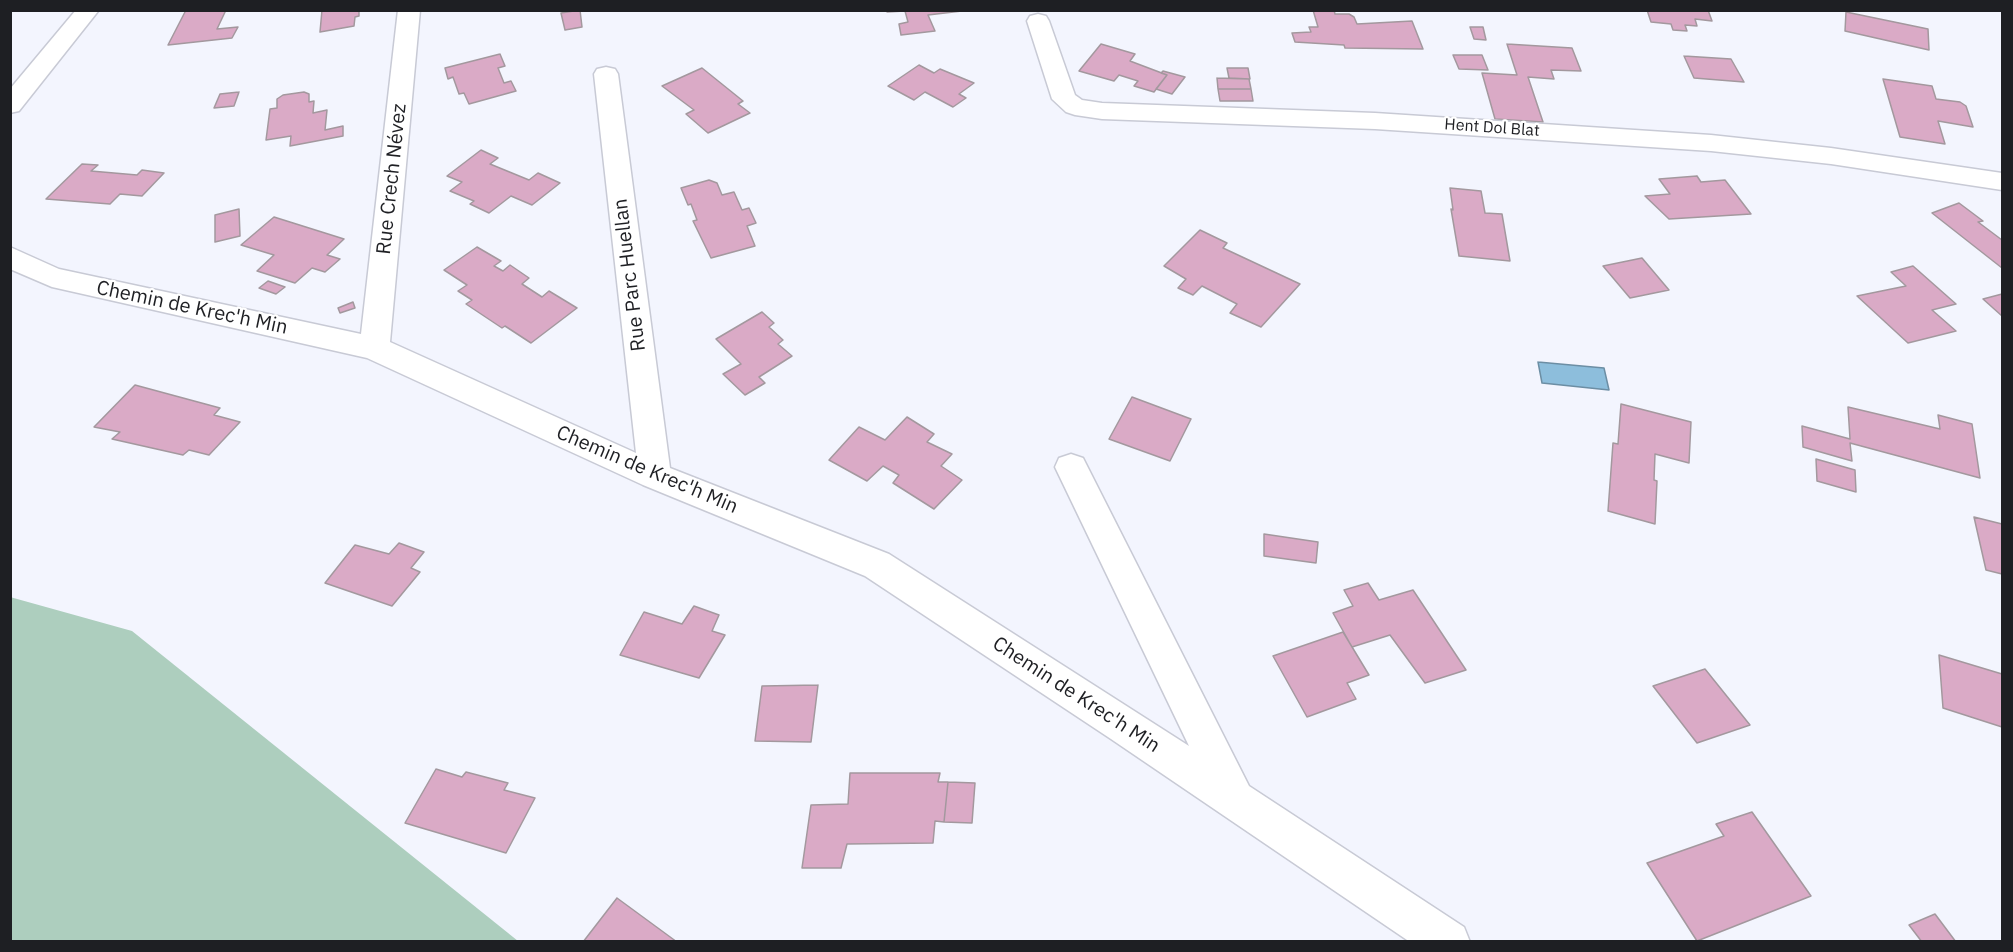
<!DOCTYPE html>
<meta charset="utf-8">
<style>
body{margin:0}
#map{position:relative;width:2013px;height:952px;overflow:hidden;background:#f3f5fe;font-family:"IBM Plex Sans",sans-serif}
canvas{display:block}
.frame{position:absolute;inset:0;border:12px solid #1e1f23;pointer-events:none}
</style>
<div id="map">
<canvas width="2013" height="952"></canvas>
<div class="frame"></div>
</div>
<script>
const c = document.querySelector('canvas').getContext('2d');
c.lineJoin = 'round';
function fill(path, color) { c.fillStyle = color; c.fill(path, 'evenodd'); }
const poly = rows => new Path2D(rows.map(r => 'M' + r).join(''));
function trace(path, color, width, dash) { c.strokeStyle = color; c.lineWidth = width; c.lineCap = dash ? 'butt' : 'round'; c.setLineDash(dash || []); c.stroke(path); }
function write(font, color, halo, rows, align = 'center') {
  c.font = font + ' "IBM Plex Sans",sans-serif'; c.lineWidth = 4.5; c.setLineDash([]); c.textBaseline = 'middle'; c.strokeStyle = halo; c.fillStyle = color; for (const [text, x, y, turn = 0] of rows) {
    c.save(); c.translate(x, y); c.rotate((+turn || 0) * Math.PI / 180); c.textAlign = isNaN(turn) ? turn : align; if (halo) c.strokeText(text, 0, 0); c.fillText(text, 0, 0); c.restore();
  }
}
fill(poly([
 [10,597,132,631,518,941,11,941]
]), '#adcebe');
const water = poly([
 [1538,362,1604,368,1609,390,1542,383,1538,362]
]);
fill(water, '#8dbedc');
trace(water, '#6c8ea4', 1.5);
const building = poly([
 [186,10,226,10,217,29,238,27,232,38,168,45,186,10],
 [322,10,359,10,359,16,355,17,354,26,320,32,322,10],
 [580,10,582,27,565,30,561,13,580,10],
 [886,10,961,10,962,11,928,15,935,31,901,35,899,24,908,22,905,11,887,12,886,10],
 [1313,10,1334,10,1335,14,1349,14,1354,17,1357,24,1412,21,1423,49,1345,48,1344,45,1295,42,1292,33,1311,32,1309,27,1318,27,1313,10],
 [1647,10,1708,10,1712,21,1695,19,1697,26,1685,25,1687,31,1673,30,1671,24,1651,22,1647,10],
 [1846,12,1928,29,1929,50,1845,31,1846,12],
 [1470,27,1483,27,1486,40,1474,39,1470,27],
 [1101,44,1135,54,1130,61,1167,75,1154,92,1134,86,1138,81,1119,75,1114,81,1079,71,1101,44],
 [1507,44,1572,48,1581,71,1551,70,1554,79,1528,77,1543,122,1495,119,1482,73,1517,75,1507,44],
 [500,54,505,66,498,68,504,83,511,81,516,91,469,104,464,93,459,94,453,77,448,79,445,68,500,54],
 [1453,55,1482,55,1488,70,1459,69,1453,55],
 [1684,56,1731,59,1744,82,1694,78,1684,56],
 [919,65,934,73,940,69,974,83,959,94,966,98,953,107,925,92,914,100,888,86,919,65],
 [702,68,743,101,738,104,750,113,708,133,686,114,694,110,662,86,702,68],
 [1227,68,1248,68,1250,79,1229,78,1227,68],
 [1163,71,1185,77,1172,94,1156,89,1167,75,1161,73,1163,71],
 [1217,78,1249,79,1251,89,1218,89,1217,78],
 [1883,79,1932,86,1936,99,1960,102,1966,106,1973,127,1938,121,1945,144,1900,137,1883,79],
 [1218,89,1251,89,1253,101,1220,101,1218,89],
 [239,92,234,106,214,108,220,94,239,92],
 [304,92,309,94,309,102,314,101,313,113,327,110,325,130,343,126,343,136,290,146,291,136,266,140,270,109,277,108,277,99,283,95,304,92],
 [481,150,498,158,490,164,529,180,538,173,560,183,532,205,511,196,489,213,470,204,474,201,450,191,462,182,447,176,481,150],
 [82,164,98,165,91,171,137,175,142,170,164,173,142,196,120,194,110,204,46,199,82,164],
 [1697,176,1701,182,1725,180,1751,214,1669,219,1645,196,1670,194,1659,179,1697,176],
 [709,180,717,183,722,195,734,192,742,210,749,208,756,223,747,226,755,246,711,258,693,221,697,220,691,204,688,205,681,188,709,180],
 [1450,188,1481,191,1485,213,1502,214,1510,261,1459,256,1451,209,1453,210,1450,188],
 [1959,203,1983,221,1978,222,2002,240,2002,268,1932,213,1959,203],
 [239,209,240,236,215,242,215,215,239,209],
 [274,217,344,239,327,255,340,259,325,272,312,268,295,283,257,271,274,255,241,245,274,217],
 [1200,230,1227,243,1223,248,1300,284,1261,327,1230,313,1237,304,1202,286,1193,295,1178,288,1186,279,1164,266,1200,230],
 [477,247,501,261,494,266,503,271,510,265,529,278,522,284,542,297,549,291,577,308,531,343,505,326,502,328,466,304,472,300,458,291,467,285,444,270,477,247],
 [1642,258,1669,290,1630,298,1603,266,1642,258],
 [1913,266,1956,304,1932,310,1956,331,1908,343,1857,296,1906,286,1891,272,1913,266],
 [268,281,285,287,276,294,259,288,268,281],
 [2002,294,2002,316,1983,299,2002,294],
 [353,302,355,308,340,313,338,308,353,302],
 [762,312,774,323,769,327,783,340,778,344,792,356,759,377,765,383,745,395,723,374,741,364,716,339,762,312],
 [135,385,220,408,214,415,240,422,209,455,189,450,183,455,112,439,120,432,94,427,135,385],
 [1132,397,1191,419,1170,461,1109,439,1132,397],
 [1621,404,1691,422,1689,463,1655,454,1654,480,1657,481,1655,524,1608,511,1613,443,1618,444,1621,404],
 [1848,407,1940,429,1938,415,1972,424,1980,478,1850,443,1852,461,1803,447,1802,426,1850,439,1848,407],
 [907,417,934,434,927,442,952,454,941,466,962,480,934,509,893,483,899,475,883,466,867,481,829,460,859,427,885,440,907,417],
 [1816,459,1855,470,1856,492,1817,481,1816,459],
 [1974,517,2002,524,2002,574,1986,570,1974,517],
 [1264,534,1318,542,1316,563,1264,556,1264,534],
 [399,543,424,552,411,568,420,572,392,606,325,583,355,545,389,554,399,543],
 [1368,583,1379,600,1413,590,1466,670,1425,683,1390,635,1352,647,1333,613,1353,606,1344,590,1368,583],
 [694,606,719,615,712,631,725,635,699,678,620,655,644,612,682,624,694,606],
 [1343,632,1369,675,1347,683,1356,699,1307,717,1273,656,1343,632],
 [1939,655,2002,674,2002,727,1943,708,1939,655],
 [1705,669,1750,725,1697,743,1653,686,1705,669],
 [818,685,811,742,755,741,762,686,818,685],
 [436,769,462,777,466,772,508,783,504,790,535,798,506,853,405,823,436,769],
 [850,773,940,773,938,782,948,782,944,822,935,821,933,843,847,844,841,868,802,868,811,805,848,804,850,773],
 [948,782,975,783,972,823,944,822,948,782],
 [1752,812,1811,896,1697,941,1647,863,1724,836,1716,824,1752,812],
 [617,898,677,942,583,942,617,898],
 [1935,914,1956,942,1922,942,1909,925,1935,914]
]);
fill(building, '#daaac6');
trace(building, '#a3989e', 1.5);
const minor = poly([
 [76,10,99,10,19,111,10,113,10,89,76,10],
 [398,10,420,10,390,342,636,453,594,74,597,69,606,67,615,69,618,74,670,468,889,554,1189,746,1055,467,1059,458,1071,454,1083,458,1249,786,1464,927,1470,942,1410,942,1111,739,865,576,643,485,367,358,52,287,10,269,10,247,59,269,361,334,398,10],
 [1038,14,1046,16,1049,21,1075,95,1082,100,1102,103,1375,113,1711,135,1831,148,2002,173,2002,190,1831,164,1711,151,1375,129,1102,119,1075,115,1066,112,1052,99,1027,21,1030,16,1038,14]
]);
trace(minor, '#c8cad5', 3);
fill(minor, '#fff');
write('16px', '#1e1f23', '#fff', [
 ["Hent Dol Blat",1492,128,4]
]);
write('20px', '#1e1f23', '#fff', [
 ["Rue Crech Névez",392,179,-84],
 ["Rue Parc Huellan",630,275,-97],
 ["Chemin de Krec'h Min",192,308,12],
 ["Chemin de Krec'h Min",647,470,23],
 ["Chemin de Krec'h Min",1076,695,33]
]);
</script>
